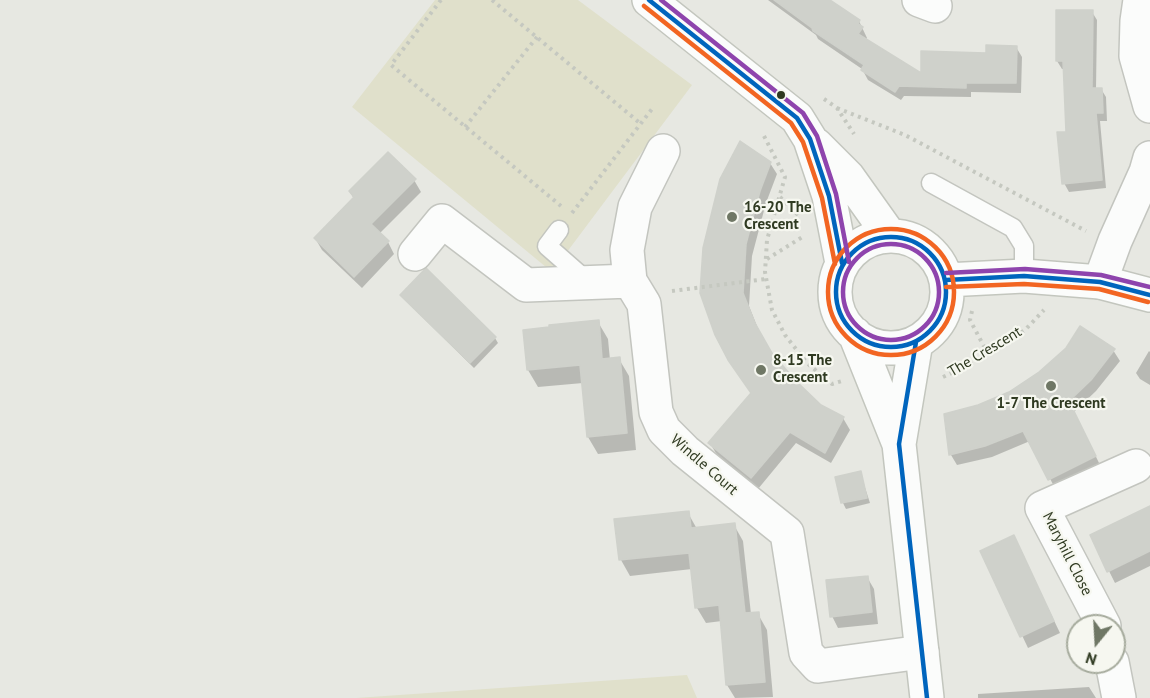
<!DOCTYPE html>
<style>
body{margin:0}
#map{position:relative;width:1150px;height:698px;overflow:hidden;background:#e7e8e2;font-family:"PT Sans",sans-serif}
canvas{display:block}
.north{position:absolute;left:1066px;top:614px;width:60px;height:60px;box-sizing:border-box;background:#f6f7f0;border:2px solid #a6ab9d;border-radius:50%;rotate:198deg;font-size:16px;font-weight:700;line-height:24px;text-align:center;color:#2f3a21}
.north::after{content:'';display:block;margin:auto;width:21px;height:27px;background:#6f7765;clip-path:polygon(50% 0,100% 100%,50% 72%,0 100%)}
</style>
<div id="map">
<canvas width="1150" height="698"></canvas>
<div class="north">N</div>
</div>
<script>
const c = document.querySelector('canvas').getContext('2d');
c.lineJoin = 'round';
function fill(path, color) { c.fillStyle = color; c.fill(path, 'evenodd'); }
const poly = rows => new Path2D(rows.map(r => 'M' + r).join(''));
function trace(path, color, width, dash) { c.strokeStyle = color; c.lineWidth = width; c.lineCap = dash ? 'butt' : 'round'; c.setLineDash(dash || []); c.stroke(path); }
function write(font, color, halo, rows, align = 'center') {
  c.font = font + ' "PT Sans",sans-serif'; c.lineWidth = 4.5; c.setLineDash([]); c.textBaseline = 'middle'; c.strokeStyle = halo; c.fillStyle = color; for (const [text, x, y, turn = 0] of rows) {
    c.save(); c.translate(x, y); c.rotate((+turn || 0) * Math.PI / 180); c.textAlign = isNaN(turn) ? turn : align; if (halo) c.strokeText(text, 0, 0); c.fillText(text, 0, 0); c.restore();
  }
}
fill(poly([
 [435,0,578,0,692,85,552,272,352,107],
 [687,675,697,698,356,698]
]), '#e0e0cb');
fill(poly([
 [768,0,828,0,859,21,867,38,865,41,922,76,988,54,1016,47,1022,57,1021,93,971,92,971,97,904,96,901,100,868,80,862,69,818,39,816,35],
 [1092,12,1097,20,1096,89,1101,89,1106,97,1107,121,1100,121,1106,188,1069,192,1064,183,1067,133,1065,69,1062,69,1057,61],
 [770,163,777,174,766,203,752,256,749,306,761,336,771,355,793,381,820,406,843,418,850,430,831,463,796,443,758,489,717,455,710,443,752,394,701,292],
 [414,180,421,192,379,234,388,242,394,254,362,288,322,250,315,238,354,199,350,192],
 [402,296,495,338,498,343,474,368,406,301],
 [598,322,608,339,610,360,619,359,629,376,636,450,598,454,588,437,583,383,538,387,528,370],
 [1067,349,1113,350,1120,361,1096,391,1074,412,1101,467,1056,490,1030,441,992,457,957,465,951,455,946,415,978,407,1009,393,1039,373],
 [1149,351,1150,352,1150,385,1140,379,1136,373],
 [860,472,870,503,846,509,843,503,837,478],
 [1150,508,1150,566,1115,583,1109,571],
 [688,513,697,529,734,525,743,541,751,614,758,614,767,630,773,697,735,698,727,685,722,621,706,623,697,608,692,569,630,576,621,560,616,520],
 [1020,549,1060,633,1028,648,982,551],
 [867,577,874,589,878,624,838,628,832,616],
 [1089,687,1096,698,978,698,978,694]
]), '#0003');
const building = poly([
 [774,0,830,0,860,20,858,24,863,27,858,34,921,73,921,51,986,53,986,45,1017,46,1016,83,966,83,966,88,899,86,895,92,861,70,864,65,813,31,812,28,774,0],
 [1056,10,1093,10,1092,88,1102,88,1103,113,1096,113,1102,180,1062,184,1057,132,1066,132,1063,61,1056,61,1056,10],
 [740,141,771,162,760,191,746,244,743,293,755,323,772,353,795,380,821,405,844,417,825,453,790,432,751,478,708,443,751,393,728,360,715,335,700,293,703,248,720,179,740,141],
 [388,152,416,179,371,224,389,241,354,277,314,238,354,197,349,191,388,152],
 [426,268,496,337,470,363,400,295,426,268],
 [599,320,602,359,620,357,627,433,587,437,580,365,527,370,523,330,549,327,549,325,599,320],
 [1080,326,1115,349,1091,380,1069,401,1096,456,1048,480,1023,431,985,446,949,455,944,414,978,405,1009,392,1039,372,1066,348,1080,326],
 [861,471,867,498,841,503,835,477,861,471],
 [1150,506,1150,551,1107,572,1090,535,1150,506],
 [689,511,691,528,735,523,745,613,759,612,765,682,726,685,719,605,695,608,689,553,619,560,614,519,689,511],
 [1014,535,1054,621,1020,637,980,551,1014,535],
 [868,576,872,612,830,617,826,580,868,576]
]);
fill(building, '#cfd1cb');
trace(building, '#cfd1cb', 1.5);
const lane = poly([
 [931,183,1013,228,1024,246,1024,276],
 [559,230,547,246,588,282]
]);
const street = poly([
 [919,0,935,6],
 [1140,0,1137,21,1136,56,1150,106],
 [415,254,442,221,526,285,630,281,644,304,656,412,664,430,685,451,787,533,806,653,818,666,922,652],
 [630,281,627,250,635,207,663,151],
 [1100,282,1115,241,1146,172,1150,158],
 [1104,626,1042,508,1136,466],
 [1112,662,1119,698]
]);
const secondary = poly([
 [649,0,797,118,810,139,829,196,842,263],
 [816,145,848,177,890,236],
 '835 292a56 56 0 1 1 112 0a56 56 0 1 1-112 0Z',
 [946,280,1024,276,1100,282,1150,295],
 [855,334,899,444],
 [916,342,899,444,927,698]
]);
trace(lane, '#c3c5bf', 21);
trace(street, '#c3c5bf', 36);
trace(secondary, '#c3c6be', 36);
trace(poly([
 [441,0,391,65,561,206],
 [492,0,641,124],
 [824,99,837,108,854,134],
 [837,108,905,135,1086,231],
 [465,127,537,37],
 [764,136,785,177,767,240,765,272,772,310,785,335,807,363,832,384,842,381],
 [780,197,799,216],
 [572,213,652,109],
 [767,259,804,236],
 [672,291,766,279],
 [972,311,970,320,988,354],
 [943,377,975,362,1025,330,1044,310]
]), '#c5c8c0', 4, [3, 4.5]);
trace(lane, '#fbfcfb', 18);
trace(street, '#fbfcfb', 33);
trace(secondary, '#fbfcfb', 33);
trace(poly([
 [649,0,797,118,810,139,829,196,842,263],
 '836 292a55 55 0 1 1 110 0a55 55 0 1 1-110 0Z',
 [946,280,1024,276,1100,282,1150,295],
 [916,342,899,444,927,698]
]), '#0065bd', 4.5);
trace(poly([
 [644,6,791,123,803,142,822,198,835,264],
 '828 292a63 63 0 1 1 126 0a63 63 0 1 1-126 0Z',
 [946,287,1024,284,1099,289,1148,302]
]), '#f26522', 4.5);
trace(poly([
 [661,0,803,113,817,136,836,194,849,262],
 '843 292a48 48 0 1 1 96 0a48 48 0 1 1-96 0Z',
 [946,273,1025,269,1101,275,1150,287]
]), '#8e44ad', 4.5);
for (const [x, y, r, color] of [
 [781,95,5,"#2f3a21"],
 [732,217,6,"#6f7765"],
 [761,370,6,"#6f7765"],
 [1051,386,6,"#6f7765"]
]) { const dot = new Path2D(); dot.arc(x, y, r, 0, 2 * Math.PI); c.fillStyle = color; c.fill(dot); trace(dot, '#f6f7f0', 2); }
write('bold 15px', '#2f3a21', '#f6f7f0', [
 ["16-20 The",744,208],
 ["Crescent",744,225],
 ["8-15 The",773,361],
 ["Crescent",773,378],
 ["1-7 The Crescent",1051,404,"center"]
], 'left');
write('15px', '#2f3a21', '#f6f7f0', [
 ["The Crescent",985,352,-31],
 ["Windle Court",704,465,41],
 ["Maryhill Close",1067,554,63]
]);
</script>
